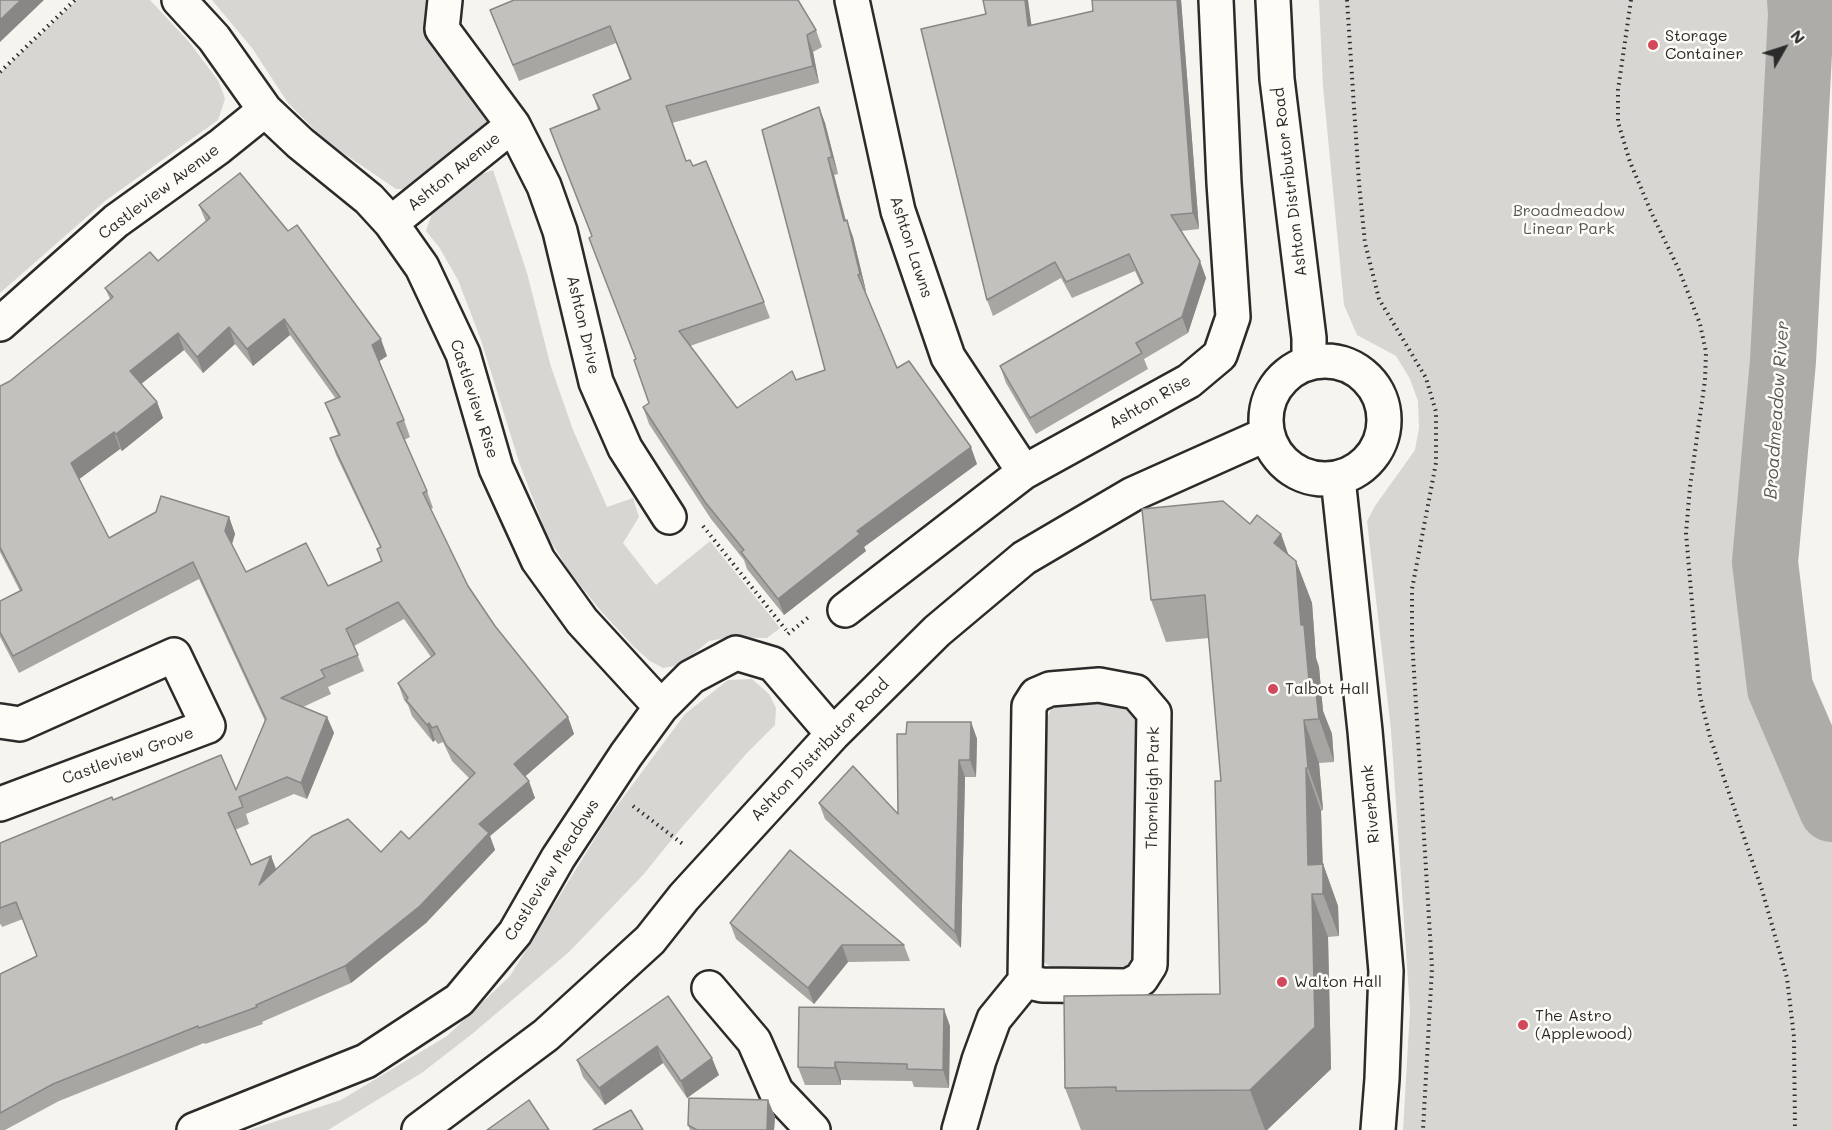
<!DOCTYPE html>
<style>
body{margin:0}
#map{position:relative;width:1832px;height:1130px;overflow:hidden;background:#f5f4ef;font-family:Mali,sans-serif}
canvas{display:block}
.north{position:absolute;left:1754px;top:18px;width:60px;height:60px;-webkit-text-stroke:4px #fdfcf7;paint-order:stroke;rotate:51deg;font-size:16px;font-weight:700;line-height:24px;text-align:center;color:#2b2b2b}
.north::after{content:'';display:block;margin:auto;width:21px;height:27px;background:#2b2b2b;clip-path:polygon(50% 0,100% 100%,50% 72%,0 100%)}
</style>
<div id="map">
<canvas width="1832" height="1130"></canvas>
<div class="north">N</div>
</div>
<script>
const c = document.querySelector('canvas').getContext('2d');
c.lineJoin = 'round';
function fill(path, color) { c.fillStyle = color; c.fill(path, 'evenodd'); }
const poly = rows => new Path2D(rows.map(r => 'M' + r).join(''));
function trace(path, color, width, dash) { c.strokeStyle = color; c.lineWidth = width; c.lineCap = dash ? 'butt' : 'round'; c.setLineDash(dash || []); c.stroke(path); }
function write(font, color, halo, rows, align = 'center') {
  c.font = font + ' Mali,sans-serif'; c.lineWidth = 5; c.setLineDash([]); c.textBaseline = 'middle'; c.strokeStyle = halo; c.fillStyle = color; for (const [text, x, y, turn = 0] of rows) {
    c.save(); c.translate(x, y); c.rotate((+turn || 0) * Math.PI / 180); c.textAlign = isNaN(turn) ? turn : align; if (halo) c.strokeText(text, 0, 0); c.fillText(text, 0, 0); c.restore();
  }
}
fill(poly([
 [77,0,150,0,190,43,219,82,225,99,218,120,105,201,0,293,0,73],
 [212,0,431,0,490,121,487,127,407,189,396,189,327,142,288,103,252,48],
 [1319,0,1800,0,1801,14,1783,361,1765,562,1780,688,1832,809,1832,1130,1403,1130,1410,1010,1391,730,1367,521,1375,506,1415,450,1419,428,1418,401,1410,379,1396,356,1357,335,1344,305,1323,86],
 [493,170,527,273,551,367,573,430,607,507,633,498,639,517,623,543,656,585,710,541,780,628,767,638,731,637,709,641,680,665,663,668,650,661,634,647,601,611,570,573,547,535,520,465,481,340,458,280,439,247,426,231,432,213,482,174],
 [752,679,769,694,776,708,775,725,747,753,682,827,643,875,569,952,472,1034,423,1072,328,1130,249,1130,341,1100,447,1036,510,976,607,819,685,714,728,680],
 [1066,701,1130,702,1142,714,1139,951,1133,962,1127,966,1065,971,1052,968,1040,959,1046,722,1051,708,1056,703]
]), '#d7d6d2');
trace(poly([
 [1800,0,1801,14,1783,361,1765,562,1780,688,1832,809]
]), '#adaca9', 66);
const street = poly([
 [179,0,214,38,265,110,300,143,369,199,391,223,422,267,463,354,496,468,538,560,582,621,661,707],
 [445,0,442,29,513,125,544,186,560,231,596,382,625,448,669,517],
 [852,0,898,211,948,357,1024,472],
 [1273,0,1277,79,1309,338,1309,363],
 [391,223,513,125],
 [0,324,116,221,219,147,265,110],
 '1266 420a59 59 0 1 1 118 0a59 59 0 1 1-118 0Z',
 [1338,478,1365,731,1386,971,1382,1079,1378,1130],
 [845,610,1024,472,1189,381,1220,355,1233,317,1224,183,1216,0],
 [0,721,20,724,174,655,208,726,0,804],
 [709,988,754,1041,776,1091,813,1130],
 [194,1130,366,1061,459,1000,515,933,558,858,626,755,661,707,691,677,736,653,773,664,833,734],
 [419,1130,546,1035,650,940,684,897,833,734,937,631,1024,558,1133,494,1267,434],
 [959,1130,979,1060,994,1019,1025,981,1029,706,1036,695,1050,689,1099,685,1136,692,1154,713,1150,965,1141,979,1128,986,1042,985,1025,981]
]);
trace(street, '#2b2b2b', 38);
trace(poly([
 [1347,0,1359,183,1365,243,1379,299,1426,378,1436,412,1436,463,1412,589,1412,639,1432,968,1423,1130],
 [1631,0,1618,90,1618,122,1630,162,1652,214,1680,272,1700,324,1706,352,1705,380,1690,487,1686,533,1700,696,1710,737,1762,890,1787,978,1794,1037,1795,1130],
 [0,72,75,0],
 [703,526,786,630],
 [788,634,810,616],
 [633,806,684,845]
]), '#2b2b2b', 4, [1.5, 4.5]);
trace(street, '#fdfcf7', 33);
fill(poly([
 [1181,0,1199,229,1181,231,1206,278,1188,333,1144,359,1148,369,1036,434,1006,383,1000,366,1141,284,1135,271,1072,298,1061,278,993,316,987,300,986,14,1032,25],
 [490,10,816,30,822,47,813,52,819,83,672,123,686,161,693,166,764,302,770,318,690,346,737,408,796,380,825,370,819,107,825,123,838,174,834,175,836,183,846,221,853,237,866,291,865,291,897,368,977,464,864,547,866,551,784,615,747,569,744,560,711,519,649,424,643,407,649,403,636,360,592,237,550,129,598,110,593,95,630,80,616,43,519,81],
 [199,205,387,356,379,361,404,420,410,437,404,440,427,491,433,508,430,509,468,586,495,626,568,717,574,734,525,776,535,798,490,836,495,850,426,923,351,983,262,1022,263,1024,205,1044,204,1043,59,1101,5,1130,0,1130,0,974,37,956,23,919,2,927,1,924,0,925,0,843,113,800,236,790,265,721,199,579,19,673,0,637,0,601,20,591,0,552,0,386,10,381,110,299,105,288,158,261,206,222],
 [290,335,336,399,325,403,338,435,330,438,336,455,380,547,377,549,381,561,328,586,246,572,232,544,235,534,229,517,109,538,79,479,120,449,122,451,163,418,157,402,141,384,184,350,203,373,235,344,253,366],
 [404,619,431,657,398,683,404,700,408,705,412,716,433,742,435,740,438,744,443,742,452,761,469,778,409,839,381,852,276,869,271,856,251,865,235,830,249,824,246,814,294,794,307,799,334,733,327,717,303,707,331,694,328,687,364,671,354,646],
 [1250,524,1281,534,1288,554,1296,561,1312,603,1316,658,1319,667,1323,711,1332,734,1334,762,1319,763,1323,810,1321,811,1323,864,1338,906,1339,936,1328,937,1331,1069,1267,1130,1081,1130,1065,1088,1220,994,1221,781,1209,638,1166,642,1151,600],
 [971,722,977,739,976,777,965,777,961,948,825,819,819,803,898,814],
 [730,923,904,945,910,961,848,962,814,1004,736,939],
 [668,996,719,1075,687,1098,663,1063,605,1105,583,1077,577,1060],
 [950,1026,949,1088,914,1087,912,1081,841,1080,841,1085,805,1085,798,1067],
 [768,1100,775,1117,774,1130,690,1130,688,1125]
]), '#a7a6a3');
fill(poly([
 [21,0,44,0,0,42,0,20],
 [1025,0,1028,0,1034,43,1028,26],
 [1177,0,1181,0,1199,229,1193,213],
 [807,35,813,52,819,83,813,66],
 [819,107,825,123,838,174,832,157],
 [828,158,834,175,850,238,844,221],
 [847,220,853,237,866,291,860,274],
 [1200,261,1206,278,1188,333,1182,317],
 [284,319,290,335,253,366,247,349],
 [229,327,235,344,203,373,197,357],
 [178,333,184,350,136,388,130,371],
 [381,339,387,356,378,362,372,345],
 [157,402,163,418,122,451,116,434],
 [114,432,120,449,78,480,71,463],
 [971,447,977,464,864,547,866,551,784,615,778,599,857,531],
 [229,517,235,534,231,547,225,531],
 [1281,534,1296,576,1274,543],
 [1296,561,1312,603,1316,658,1319,667,1323,711,1332,734,1334,762,1310,692,1301,625],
 [327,717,334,733,307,799,301,783],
 [568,717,574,734,520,781,514,764],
 [1304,720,1319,763,1323,810,1308,768],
 [971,722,977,739,976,777,970,760],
 [429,723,435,740,433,742,427,725],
 [959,760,965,777,961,948,955,932],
 [1306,768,1321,811,1323,884,1323,864,1338,906,1339,936,1323,894,1308,865],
 [529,781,535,798,490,836,495,850,426,923,351,983,345,966,479,824],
 [271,856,277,872,259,885],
 [1312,894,1328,937,1331,1069,1267,1130,1265,1130,1250,1090],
 [842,945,848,962,814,1004,808,988],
 [944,1009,950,1026,949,1088,943,1070],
 [657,1046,663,1063,605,1105,599,1088],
 [712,1058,719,1075,687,1098,681,1081],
 [835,1062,841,1080,841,1085,835,1068],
 [768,1100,775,1117,774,1130,767,1130]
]), '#888785');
const building = poly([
 [0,0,21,0,0,20,0,0],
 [514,0,798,0,816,30,807,35,813,66,666,106,686,161,690,160,693,166,706,161,764,302,679,331,737,408,792,371,796,380,825,370,762,130,819,107,832,157,828,158,830,166,844,221,847,220,860,274,858,275,897,368,909,361,971,447,857,531,860,534,778,599,741,552,744,550,705,502,643,407,649,403,634,360,636,359,589,238,592,236,550,129,600,109,593,95,631,79,610,26,513,65,490,10,514,0],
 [983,0,1025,0,1028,26,1093,11,1092,0,1177,0,1193,213,1171,215,1200,261,1182,317,1136,343,1142,353,1030,418,1000,366,1143,283,1129,254,1066,282,1055,262,987,300,921,29,986,14,983,0],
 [240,173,288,231,297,225,381,339,372,345,404,420,397,423,427,491,423,493,468,586,495,626,568,717,514,764,529,781,479,824,489,833,420,906,345,966,256,1005,257,1007,199,1028,198,1026,53,1084,0,1113,0,974,37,956,16,902,0,908,0,843,112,797,113,800,221,755,236,790,266,719,193,562,13,656,0,632,0,601,22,590,0,547,0,386,10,381,113,297,105,288,150,252,158,261,210,218,199,205,240,173],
 [284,319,340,397,325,403,340,435,330,438,381,547,377,549,382,561,328,586,306,543,246,572,225,531,229,517,161,496,156,512,109,538,71,463,114,432,116,434,157,402,130,371,178,333,197,357,229,327,247,349,284,319],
 [398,602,435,654,398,683,408,698,406,700,427,725,429,723,432,728,437,726,446,745,475,773,409,839,401,831,381,852,348,819,312,836,259,885,271,856,251,865,228,813,243,807,239,797,287,777,301,783,327,717,281,698,325,677,321,670,358,655,346,629,398,602],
 [1223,501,1250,524,1257,515,1281,534,1274,543,1296,561,1301,625,1304,625,1310,692,1316,692,1319,719,1304,720,1308,768,1306,768,1308,865,1323,864,1323,894,1312,894,1315,1027,1250,1090,1116,1091,1116,1087,1065,1088,1064,996,1220,994,1215,781,1221,781,1205,595,1151,600,1142,509,1223,501],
 [907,722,971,722,970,760,959,760,955,932,819,803,853,766,898,814,897,734,906,734,907,722],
 [790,850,904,945,842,945,808,988,730,923,790,850],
 [668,996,712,1058,681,1081,657,1046,599,1088,577,1060,668,996],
 [799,1007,944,1009,943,1070,907,1069,907,1064,835,1062,835,1068,798,1067,799,1007],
 [689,1098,768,1100,767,1130,697,1130,688,1125,689,1098],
 [529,1100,549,1130,487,1130,529,1100],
 [631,1110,643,1130,593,1130,631,1110]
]);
fill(building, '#c2c1be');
trace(building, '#888785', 1.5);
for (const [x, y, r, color] of [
 [1653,45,6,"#d1495b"],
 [1273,689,6,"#d1495b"],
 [1282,982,6,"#d1495b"],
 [1523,1025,6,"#d1495b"]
]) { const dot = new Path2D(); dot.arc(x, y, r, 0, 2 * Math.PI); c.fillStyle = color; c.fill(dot); trace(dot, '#fdfcf7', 2); }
write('16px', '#2b2b2b', '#fdfcf7', [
 ["Storage",1665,36],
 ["Container",1665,54],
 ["Talbot Hall",1285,689],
 ["Walton Hall",1294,982],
 ["The Astro",1535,1016],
 ["(Applewood)",1535,1034]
], 'left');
write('16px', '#2b2b2b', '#fdfcf7', [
 ["Ashton Avenue",454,172,-39],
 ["Ashton Distributor Road",1290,182,-97],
 ["Castleview Avenue",159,192,-37],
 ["Ashton Lawns",911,247,72],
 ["Ashton Drive",583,325,77],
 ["Castleview Rise",474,399,72],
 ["Ashton Rise",1150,402,-30],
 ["Ashton Distributor Road",820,750,-46],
 ["Castleview Grove",128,756,-20],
 ["Thornleigh Park",1153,788,-89],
 ["Riverbank",1371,804,-95],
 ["Castleview Meadows",552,870,-58]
]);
write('16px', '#565655', '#fdfcf7', [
 ["Broadmeadow",1569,211],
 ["Linear Park",1569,229]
]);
write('italic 18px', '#585857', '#fdfcf7', [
 ["Broadmeadow River",1777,410,-86]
]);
</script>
